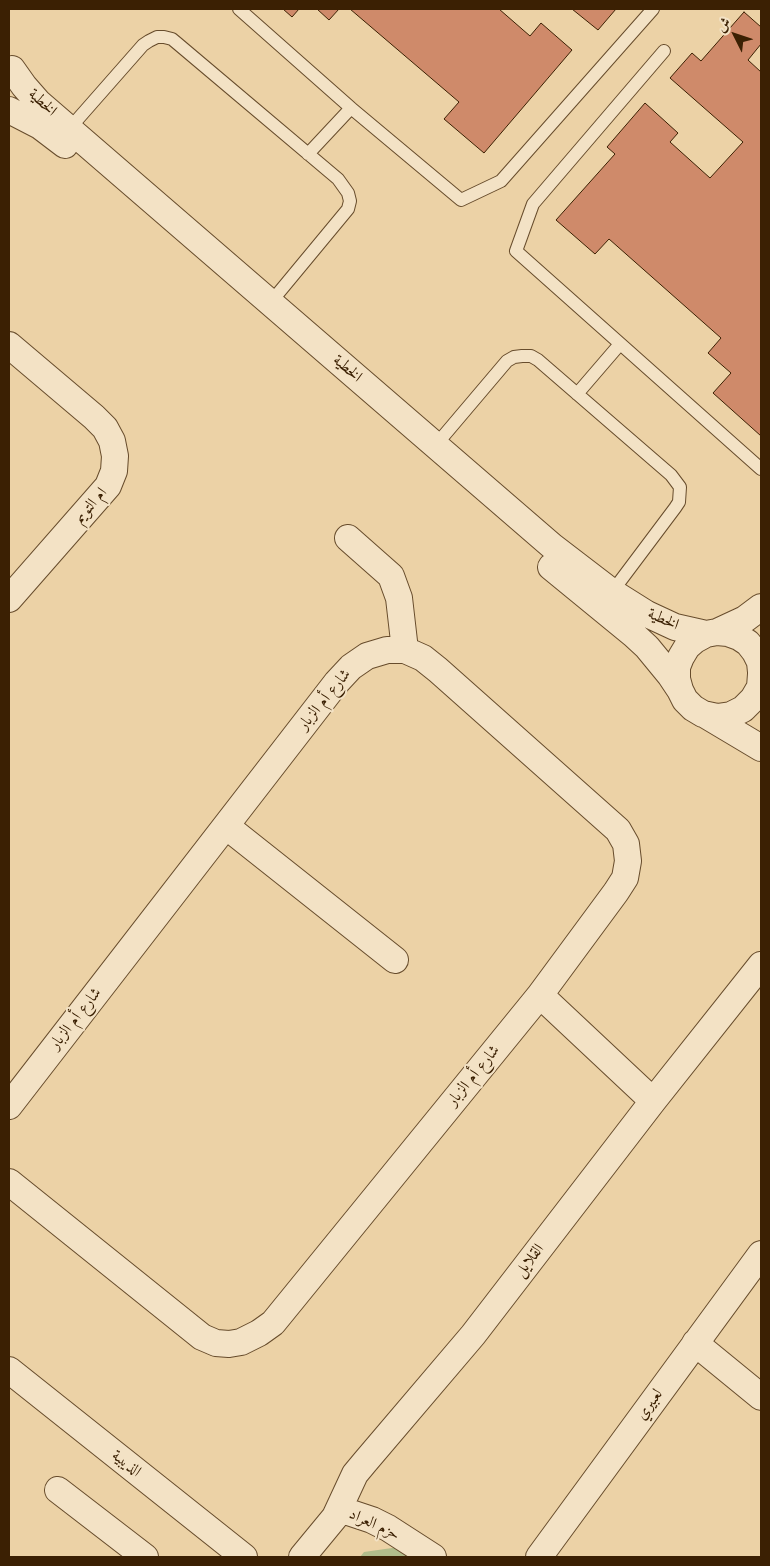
<!DOCTYPE html>
<meta charset="utf-8">
<style>
body{margin:0}
#map{position:relative;width:770px;height:1566px;overflow:hidden;background:#ecd2a6;font-family:Cardo,Amiri,serif}
canvas{display:block}
.frame{position:absolute;inset:0;border:10px solid #3b2003;pointer-events:none}
.north{position:absolute;left:710px;top:10px;width:50px;height:50px;-webkit-text-stroke:4px #f3e2c5;paint-order:stroke;rotate:311deg;font-size:14px;font-weight:700;line-height:20px;text-align:center;color:#3b2003}
.north::after{content:'';display:block;margin:auto;width:18px;height:22px;background:#3b2003;clip-path:polygon(50% 0,100% 100%,50% 72%,0 100%)}
</style>
<div id="map">
<canvas width="770" height="1566"></canvas>
<div class="frame"></div>
<div class="north">ش</div>
</div>
<script>
const c = document.querySelector('canvas').getContext('2d');
c.lineJoin = 'round';
function fill(path, color) { c.fillStyle = color; c.fill(path, 'evenodd'); }
const poly = rows => new Path2D(rows.map(r => 'M' + r).join(''));
function trace(path, color, width, dash) { c.strokeStyle = color; c.lineWidth = width; c.lineCap = dash ? 'butt' : 'round'; c.setLineDash(dash || []); c.stroke(path); }
function write(font, color, halo, rows, align = 'center') {
  c.font = font + ' Cardo,Amiri,serif'; c.lineWidth = 4; c.setLineDash([]); c.textBaseline = 'middle'; c.strokeStyle = halo; c.fillStyle = color; for (const [text, x, y, turn = 0] of rows) {
    c.save(); c.translate(x, y); c.rotate((+turn || 0) * Math.PI / 180); c.textAlign = isNaN(turn) ? turn : align; if (halo) c.strokeText(text, 0, 0); c.fillText(text, 0, 0); c.restore();
  }
}
fill(poly([
 [399,1547,414,1557,360,1557,364,1552]
]), '#b2bd8b');
const building = poly([
 [283,9,299,9,292,17,283,9],
 [317,9,339,9,329,20,317,9],
 [350,9,499,9,530,36,541,23,572,50,484,153,444,119,459,102,350,9],
 [572,9,616,9,598,30,572,9],
 [744,12,761,27,761,44,748,60,761,72,761,436,713,393,731,373,708,353,721,338,609,239,595,254,556,220,615,154,607,147,645,103,678,133,670,142,710,178,743,142,670,78,692,53,701,61,744,12]
]);
fill(building, '#cf8a6a');
trace(building, '#3b2003', 1);
const service = poly([
 [239,9,351,108,461,200,501,181,653,9],
 [664,51,533,204,516,251,761,469],
 [70,128,143,45,149,41,157,37,164,37,172,39,178,44,338,179,348,193,350,201,348,209,271,302],
 [308,154,351,108],
 [577,394,620,344],
 [435,446,507,361,514,357,522,356,531,356,538,360,671,475,680,487,679,502,675,508,612,592]
]);
const minor = poly([
 [12,69,24,86,38,102,552,546,612,592,647,614,675,627,706,634],
 [9,110,40,126,65,145],
 [9,345,94,417,105,428,112,441,115,456,114,471,108,486,9,599],
 [348,538,391,576,399,598,405,650],
 [551,567,634,635,647,647,670,675,680,690],
 [717,632,745,619,761,607],
 [761,672,760,662,755,652,748,643,739,637,728,633,717,632,706,634,695,640,687,647,681,657,677,667,677,679,680,690,685,700,693,708,703,714,717,717,731,715,743,709,753,699,760,687,761,674],
 [704,714,761,748],
 [226,826,395,960],
 [540,995,653,1101],
 [9,1106,337,682,351,667,367,656,387,650,405,650,423,658,438,670,618,830,626,844,628,861,625,878,616,892,540,995,273,1323,259,1333,241,1342,229,1344,216,1343,202,1337,9,1182],
 [695,1343,761,1397],
 [9,1370,244,1557],
 [58,1490,145,1557],
 [339,1509,372,1520,388,1528,433,1557],
 [302,1557,335,1517,355,1474,365,1462,473,1335,653,1101,761,965],
 [539,1557,761,1254]
]);
trace(service, '#674c2c', 14);
trace(minor, '#674c2c', 28);
trace(service, '#f3e2c5', 12);
trace(minor, '#f3e2c5', 26);
write('16px', '#3b2003', '#f3e2c5', [
 ["الخطية",42,103,43],
 ["الخطية",347,369,41],
 ["ام التويم",91,506,-50],
 ["الخطية",663,620,24],
 ["شارع أم الزبار",325,700,-51],
 ["شارع أم الزبار",76,1019,-52],
 ["شارع أم الزبار",474,1076,-51],
 ["القلايل",530,1261,-52],
 ["لعبيري",650,1405,-54],
 ["الذيبية",126,1464,39],
 ["حزم العراد",374,1525,25]
]);
</script>
